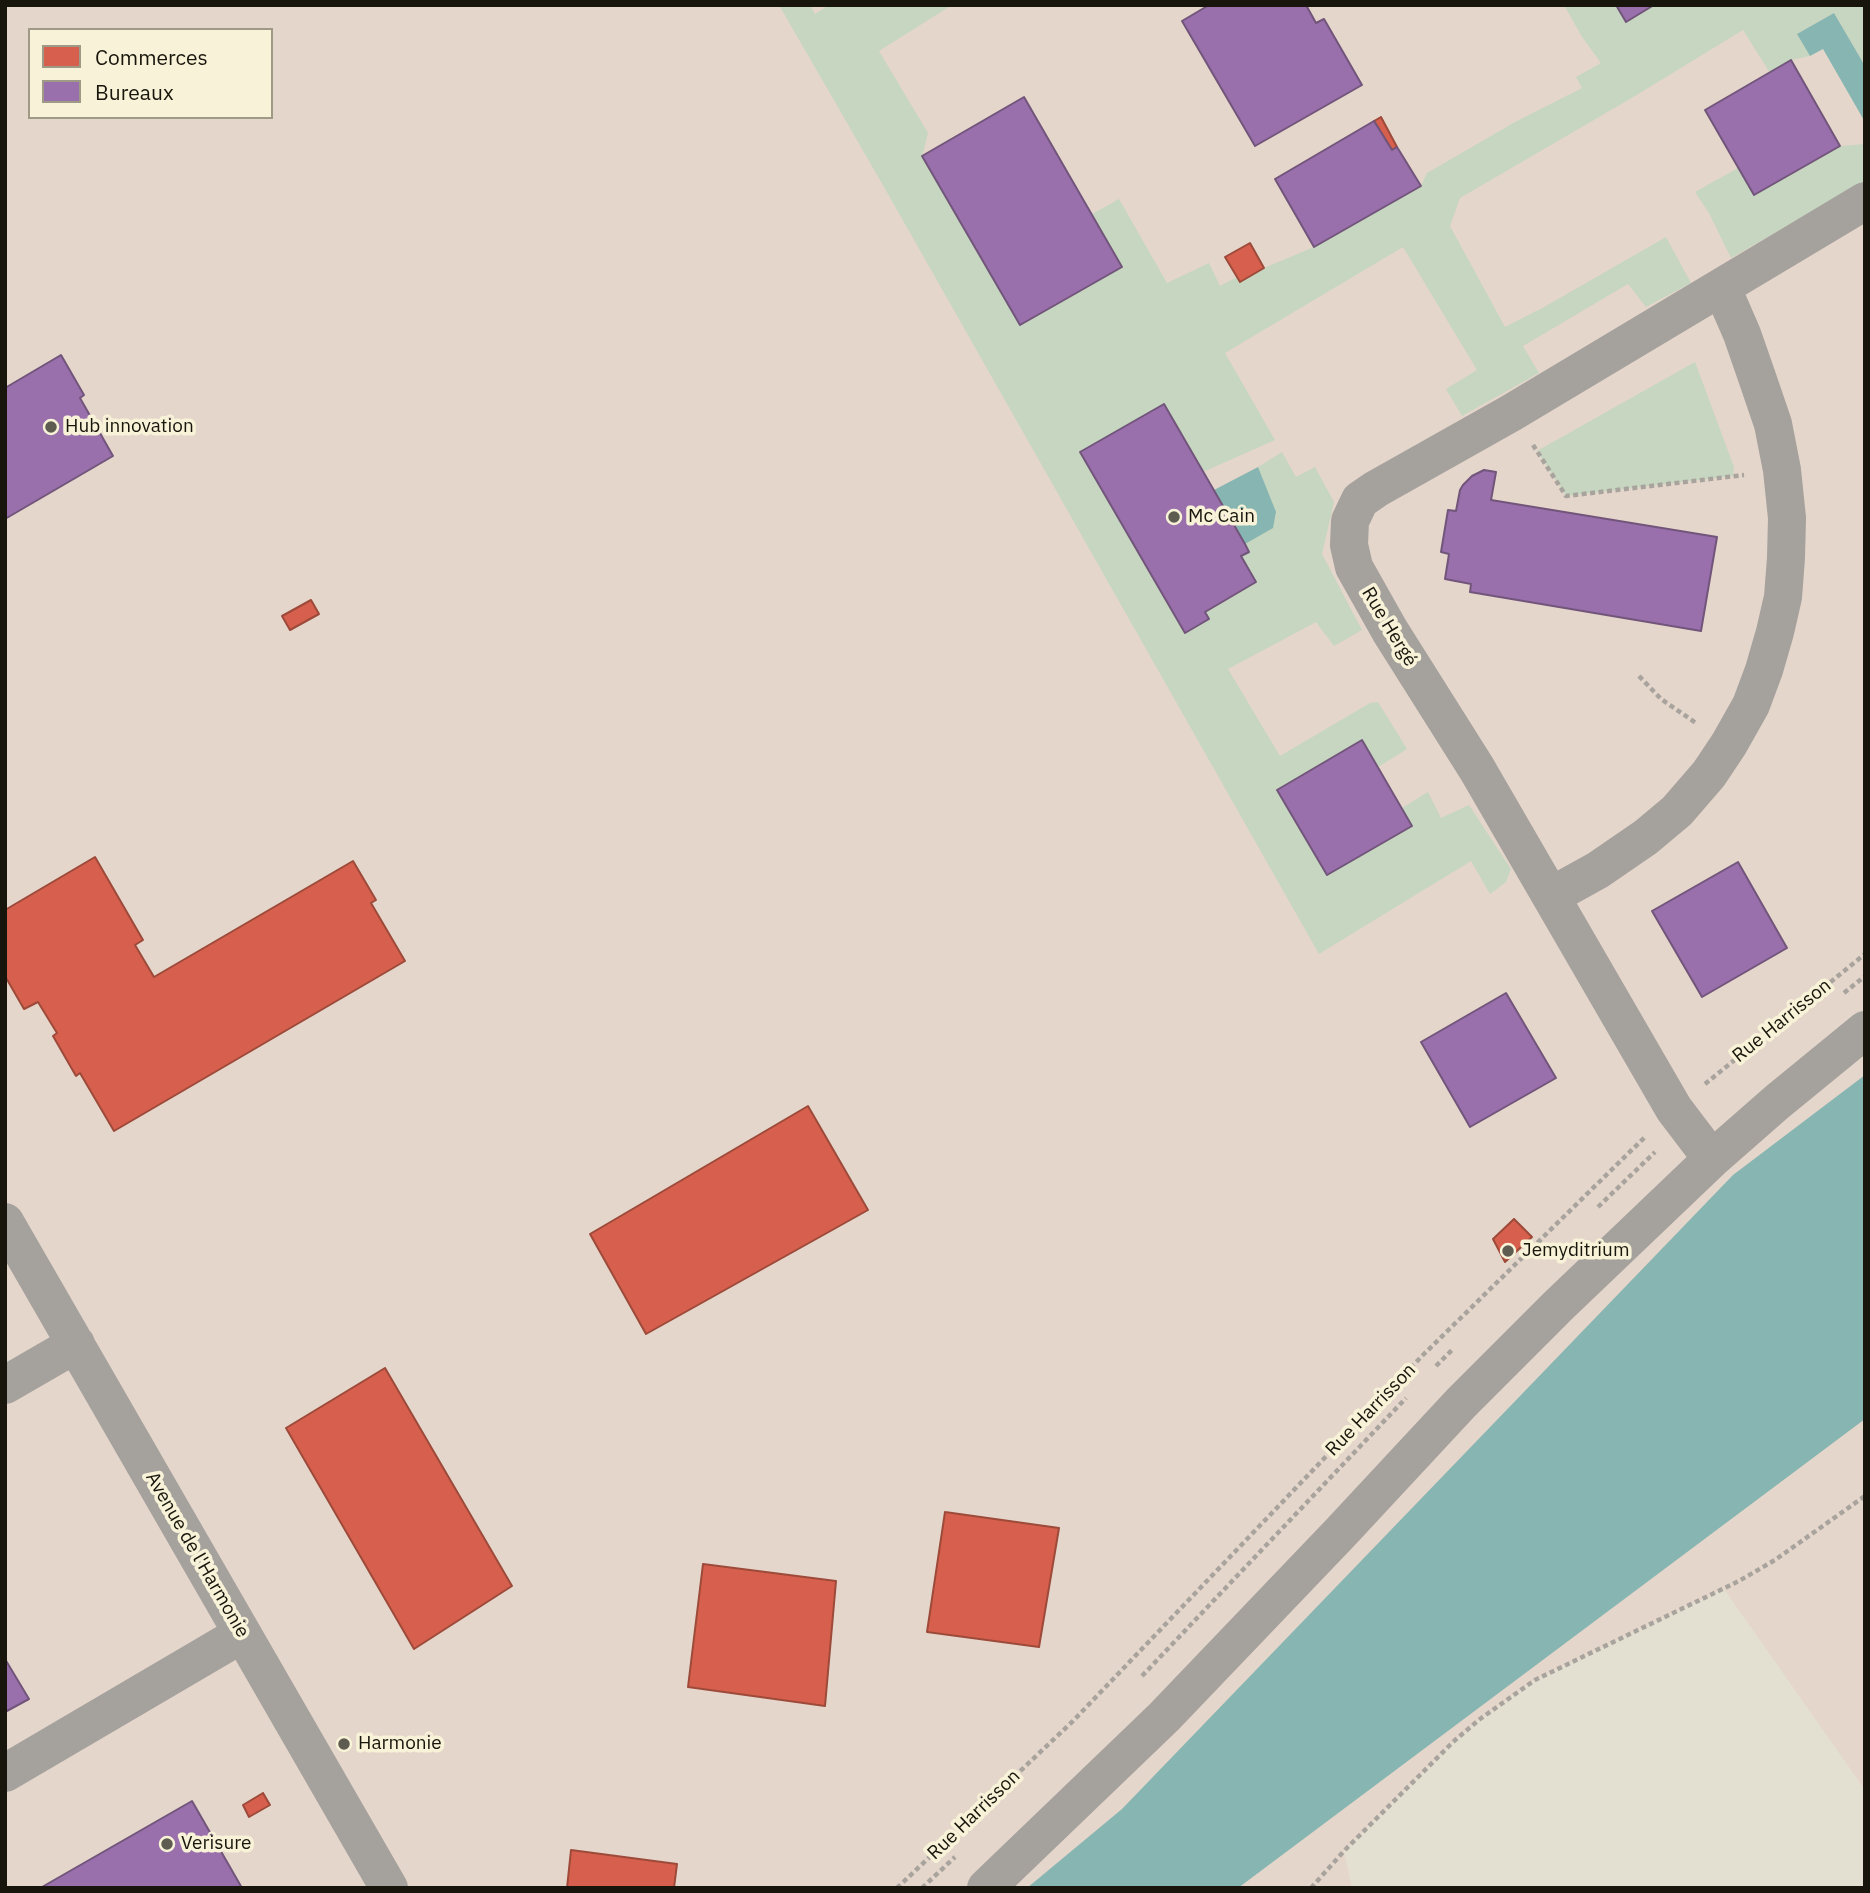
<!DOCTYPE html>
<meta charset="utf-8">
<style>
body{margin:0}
#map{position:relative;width:1870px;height:1893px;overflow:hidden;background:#e3e0d2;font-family:"IBM Plex Sans",sans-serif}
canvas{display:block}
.frame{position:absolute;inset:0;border:7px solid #17150c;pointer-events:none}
.legend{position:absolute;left:28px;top:28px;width:245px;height:91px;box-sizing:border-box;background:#f8f3d8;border:2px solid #9e9a86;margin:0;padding:9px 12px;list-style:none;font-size:21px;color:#17150c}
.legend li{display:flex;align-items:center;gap:14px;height:35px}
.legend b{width:35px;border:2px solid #9e9a86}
</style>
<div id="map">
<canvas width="1870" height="1893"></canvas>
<div class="frame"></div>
<ul class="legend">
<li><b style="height:19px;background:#d6604d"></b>Commerces</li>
<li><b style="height:19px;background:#9970ab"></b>Bureaux</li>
</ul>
</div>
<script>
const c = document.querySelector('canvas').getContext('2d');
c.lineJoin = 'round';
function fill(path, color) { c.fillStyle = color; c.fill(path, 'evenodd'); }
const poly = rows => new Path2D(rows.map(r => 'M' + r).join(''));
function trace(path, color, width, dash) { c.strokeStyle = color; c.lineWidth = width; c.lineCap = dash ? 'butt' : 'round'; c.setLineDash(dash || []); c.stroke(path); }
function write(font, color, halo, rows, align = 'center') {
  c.font = font + ' "IBM Plex Sans",sans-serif'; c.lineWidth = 7; c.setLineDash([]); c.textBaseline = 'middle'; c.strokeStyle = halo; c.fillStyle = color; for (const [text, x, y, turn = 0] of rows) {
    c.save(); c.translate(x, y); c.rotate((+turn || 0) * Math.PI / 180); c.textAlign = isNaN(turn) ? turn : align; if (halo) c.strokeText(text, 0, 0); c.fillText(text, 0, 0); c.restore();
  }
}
fill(poly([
 [5,5,1865,5,1865,1790,1724,1589,1535,1680,1480,1719,1453,1742,1344,1851,1352,1888,5,1888],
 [30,30,271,30,271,117,30,117]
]), '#e5d6cb');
fill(poly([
 [779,5,810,5,815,14,829,5,952,5,879,51,928,133,922,157,1020,325,1122,267,1092,214,1119,199,1167,283,1209,263,1220,286,1237,277,1240,281,1264,268,1314,247,1421,186,1427,173,1515,122,1582,88,1576,77,1601,63,1582,37,1564,5,1616,5,1626,21,1654,5,1865,5,1865,66,1834,13,1797,34,1810,56,1791,60,1770,73,1743,30,1630,99,1460,198,1450,226,1505,327,1546,306,1666,237,1691,283,1646,307,1628,284,1523,346,1539,373,1462,416,1446,389,1477,370,1403,247,1225,353,1275,440,1203,472,1186,632,1209,619,1205,612,1256,582,1241,556,1245,544,1272,528,1276,515,1258,467,1282,452,1296,477,1315,467,1334,502,1322,554,1362,630,1334,646,1316,622,1228,669,1280,756,1370,703,1378,702,1407,749,1378,767,1362,741,1277,791,1327,875,1412,826,1402,808,1428,792,1441,818,1469,805,1511,869,1506,882,1490,894,1471,861,1319,954,884,187],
 [1865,144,1865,181,1731,258,1709,213,1695,192,1738,168,1755,195,1840,146],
 [1695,362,1734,467,1733,476,1566,496,1537,451]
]), '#c6d6c0');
fill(poly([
 [1834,13,1865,66,1865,122,1823,49,1810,56,1797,34],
 [1258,467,1276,512,1273,528,1245,544,1214,490],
 [1865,1075,1865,1419,1238,1888,1027,1888,1122,1809,1733,1175]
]), '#87b5b2');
const shops = poly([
 [1381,117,1397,147,1392,150,1374,121,1381,117],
 [1250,243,1264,268,1240,282,1225,257,1250,243],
 [311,600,319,614,290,630,282,616,311,600],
 [95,857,143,940,135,945,154,977,353,861,376,900,371,903,405,961,114,1131,80,1073,76,1076,53,1036,57,1033,38,1002,24,1009,5,976,5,910,95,857],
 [808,1106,868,1210,646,1334,590,1234,808,1106],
 [1514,1219,1532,1237,1505,1262,1493,1239,1514,1219],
 [385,1368,512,1586,414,1649,286,1428,385,1368],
 [945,1512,1059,1528,1039,1647,927,1632,945,1512],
 [703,1564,836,1581,825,1706,688,1687,703,1564],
 [263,1793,270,1805,249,1817,243,1805,263,1793],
 [571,1850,677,1864,674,1888,567,1888,571,1850]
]);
fill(shops, '#d6604d');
trace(shops, '#9d4a3a', 2);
const offices = poly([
 [1209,5,1306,5,1316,23,1324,19,1362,85,1255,146,1182,21,1209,5],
 [1616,5,1654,5,1626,22,1616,5],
 [1791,60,1840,146,1754,195,1705,110,1791,60],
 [1024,97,1122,267,1020,325,922,156,1024,97],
 [1374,121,1392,150,1397,147,1421,186,1314,247,1275,179,1374,121],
 [61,355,84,395,80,398,113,456,5,519,5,388,61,355],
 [1164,404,1245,544,1249,552,1241,556,1256,582,1205,612,1209,619,1185,633,1080,452,1164,404],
 [1484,470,1496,472,1491,500,1717,537,1701,631,1470,592,1471,584,1445,579,1449,554,1441,552,1448,510,1456,511,1460,490,1463,485,1472,476,1484,470],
 [1362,740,1412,826,1327,875,1277,790,1362,740],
 [1738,862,1787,948,1702,997,1652,911,1738,862],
 [1506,993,1556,1078,1470,1127,1421,1042,1506,993],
 [5,1659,29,1699,5,1712,5,1659],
 [192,1801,242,1888,42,1887,192,1801]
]);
fill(offices, '#9970ab');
trace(offices, '#72557b', 2);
trace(poly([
 [1533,445,1566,496,1744,475],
 [1639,676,1661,699,1696,723],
 [1844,993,1865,976],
 [1705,1084,1865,954],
 [1598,1207,1655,1152],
 [1436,1366,1452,1350],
 [1142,1676,1406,1398],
 [897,1888,1073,1721,1423,1355,1646,1136],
 [922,1888,955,1857],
 [1311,1888,1344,1851,1453,1742,1480,1719,1535,1680,1739,1581,1775,1560,1865,1496]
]), '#a8a49d', 4.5, [5, 3.5]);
trace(poly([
 [1551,896,1598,870,1646,837,1677,811,1709,774,1729,744,1751,705,1764,670,1775,632,1783,597,1786,558,1787,518,1782,470,1773,424,1758,380,1742,334,1722,288],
 [1712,1159,1674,1109,1477,769,1390,631,1354,567,1349,545,1350,521,1360,500,1376,489,1511,413,1865,201],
 [5,1222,389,1888],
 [5,1385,76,1344],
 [5,1773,242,1634],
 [986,1888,1164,1717,1341,1532,1461,1403,1559,1305,1712,1159,1777,1102,1865,1030]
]), '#a5a19d', 38);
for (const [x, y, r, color] of [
 [51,427,7,"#5e5c51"],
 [1174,517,7,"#5e5c51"],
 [1508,1251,7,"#5e5c51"],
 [344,1744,7,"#5e5c51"],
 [167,1844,7,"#5e5c51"]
]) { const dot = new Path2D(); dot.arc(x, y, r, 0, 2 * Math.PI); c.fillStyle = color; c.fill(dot); trace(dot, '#f8f3d8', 2.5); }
write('19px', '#17150c', '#f8f3d8', [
 ["Hub innovation",65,427],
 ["Mc Cain",1188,517],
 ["Jemyditrium",1522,1251],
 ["Harmonie",358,1744],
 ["Verisure",181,1844]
], 'left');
write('19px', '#17150c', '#f8f3d8', [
 ["Rue Hergé",1389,627,59],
 ["Rue Harrisson",1782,1021,-39],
 ["Rue Harrisson",1371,1410,-46],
 ["Avenue de l'Harmonie",197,1555,60],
 ["Rue Harrisson",974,1815,-44]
]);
</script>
